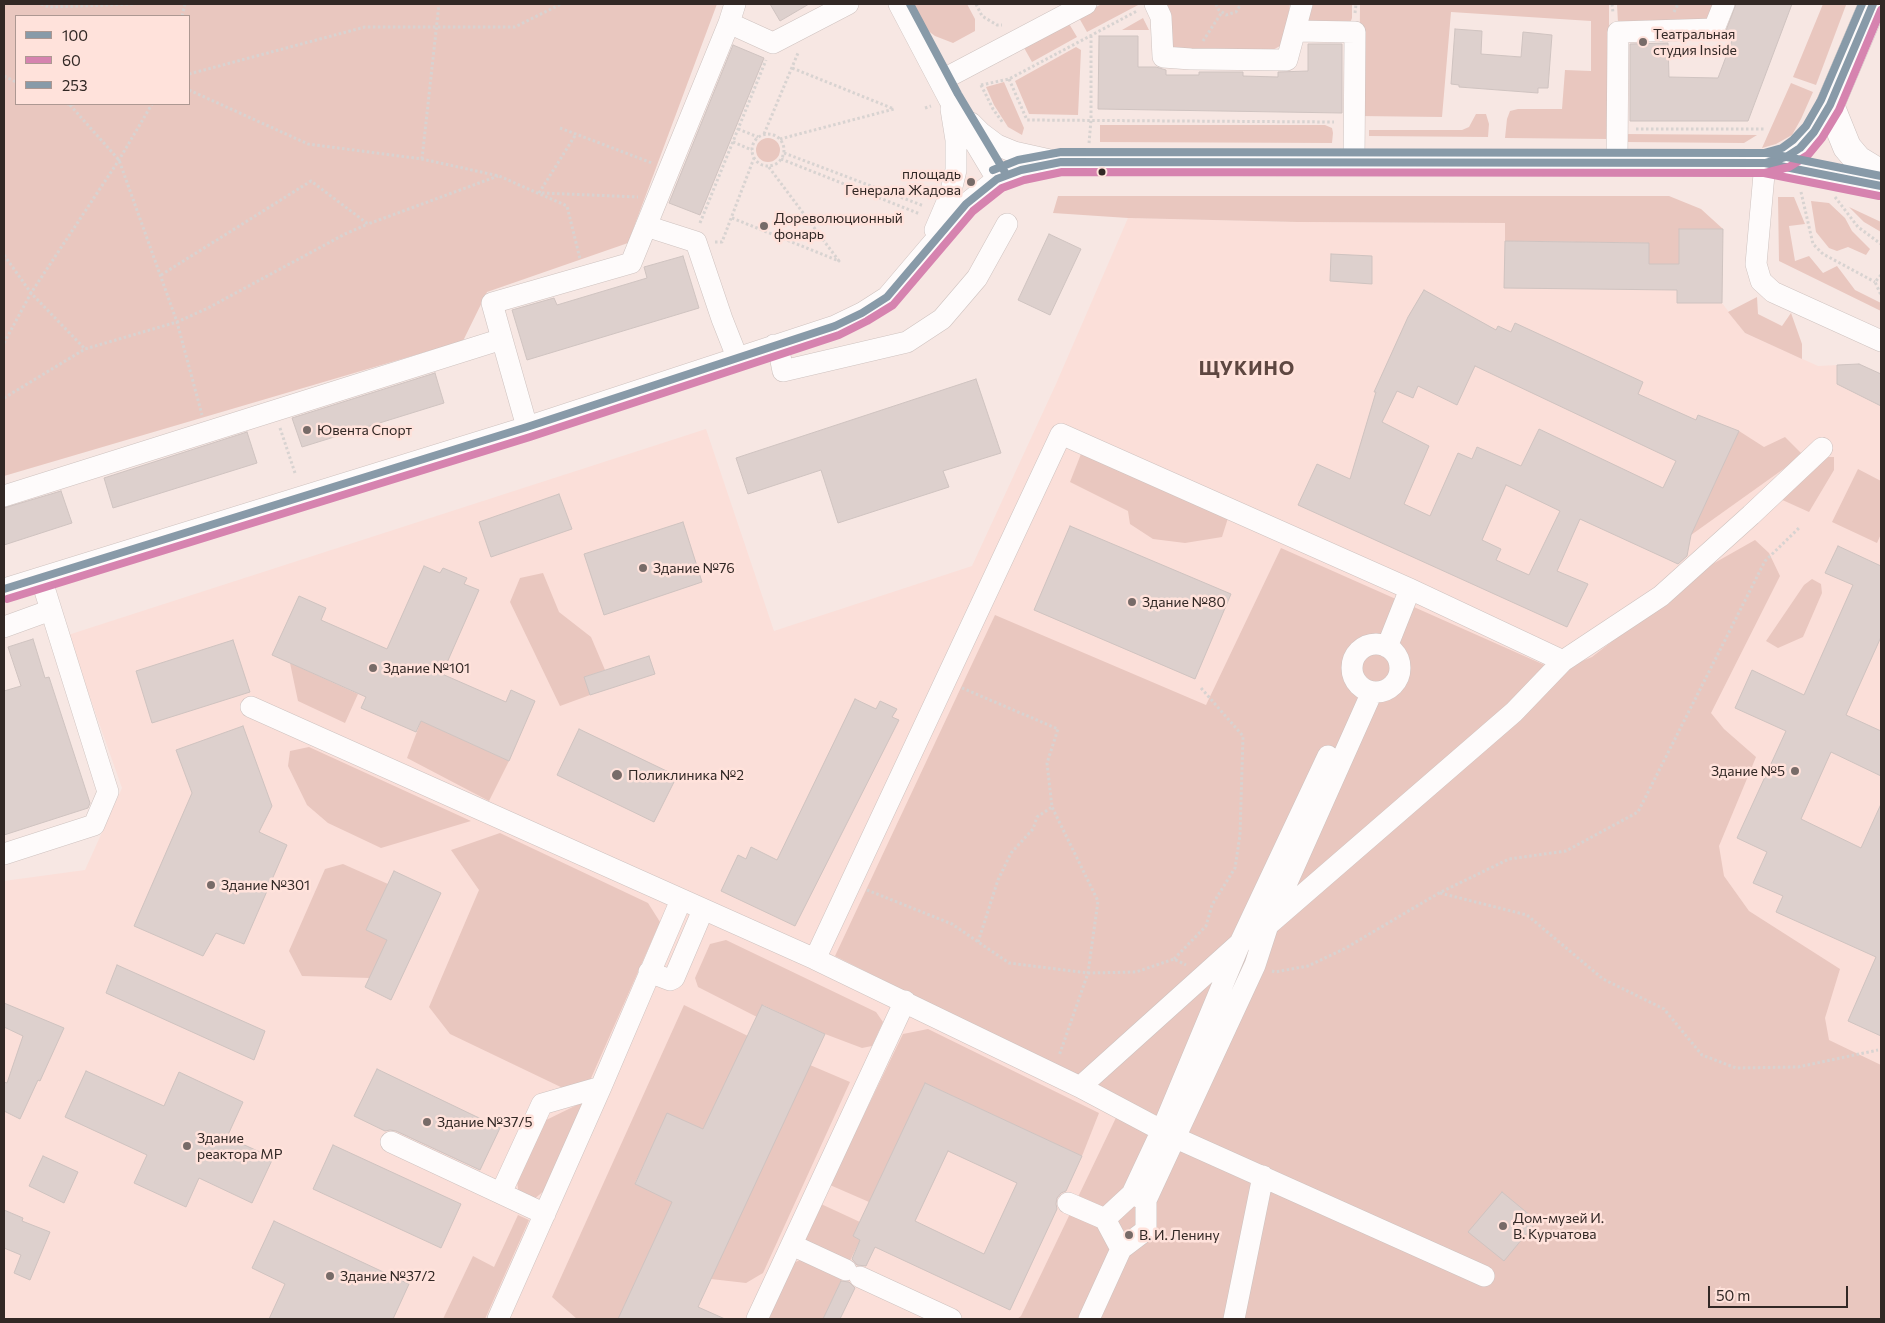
<!DOCTYPE html>
<meta charset="utf-8">
<style>
body{margin:0}
#map{position:relative;width:1885px;height:1323px;overflow:hidden;background:#f7e7e3;font-family:Commissioner,sans-serif}
canvas{display:block}
.frame{position:absolute;inset:0;border:5px solid #322825;pointer-events:none}
.legend{position:absolute;left:15px;top:15px;width:175px;height:90px;box-sizing:border-box;background:#ffe2db;border:1px solid #ad9892;margin:0;padding:6px 9px;list-style:none;font-size:15px;color:#322825}
.legend li{display:flex;align-items:center;gap:10px;height:25px}
.legend b{width:25px;border:1px solid #ad9892}
.scale{position:absolute;left:1708px;top:1286px;width:140px;height:22px;box-sizing:border-box;border:2px solid #322825;border-top:0;padding-left:6px;font-size:15px;line-height:18px;white-space:nowrap;color:#322825;-webkit-text-stroke:4px #ffe2db;paint-order:stroke}
</style>
<div id="map">
<canvas width="1885" height="1323"></canvas>
<div class="frame"></div>
<ul class="legend">
<li><b style="height:6px;background:#889aa8"></b>100</li>
<li><b style="height:6px;background:#d683af"></b>60</li>
<li><b style="height:6px;background:#889aa8"></b>253</li>
</ul>
<div class="scale">50 m</div>
</div>
<script>
const c = document.querySelector('canvas').getContext('2d');
c.lineJoin = 'round';
function fill(path, color) { c.fillStyle = color; c.fill(path, 'evenodd'); }
const poly = rows => new Path2D(rows.map(r => 'M' + r).join(''));
function trace(path, color, width, dash) { c.strokeStyle = color; c.lineWidth = width; c.lineCap = dash ? 'butt' : 'round'; c.setLineDash(dash || []); c.stroke(path); }
function write(font, color, halo, rows, align = 'center') {
  c.font = font + ' Commissioner,sans-serif'; c.lineWidth = 5; c.setLineDash([]); c.textBaseline = 'middle'; c.strokeStyle = halo; c.fillStyle = color; for (const [text, x, y, turn = 0] of rows) {
    c.save(); c.translate(x, y); c.rotate((+turn || 0) * Math.PI / 180); c.textAlign = isNaN(turn) ? turn : align; if (halo) c.strokeText(text, 0, 0); c.fillText(text, 0, 0); c.restore();
  }
}
fill(poly([
 [1128,218,1298,222,1505,223,1505,241,1649,243,1679,229,1723,229,1722,303,1745,333,1818,366,1859,364,1881,374,1881,1319,4,1319,4,881,85,870,122,788,68,635,706,429,774,631,972,566,1056,384]
]), '#fbdfd9');
fill(poly([
 [4,4,717,4,628,243,487,292,463,341,4,476],
 [16,16,189,16,189,104,16,104],
 [911,4,967,4,975,19,975,31,953,43,935,36,923,27],
 [1102,4,1140,4,1087,32,1078,16],
 [1162,4,1290,4,1287,26,1280,46,1269,52,1173,50],
 [1309,4,1352,4,1352,18,1348,28,1306,27],
 [1360,4,1609,4,1609,139,1505,138,1507,119,1510,111,1518,109,1562,109,1565,70,1591,71,1591,21,1451,12,1442,117,1359,116],
 [1617,4,1717,4,1710,22,1618,23],
 [1823,4,1846,5,1816,85,1793,77],
 [1143,18,1149,30,1122,30],
 [1068,22,1077,37,1032,62,1023,46],
 [1076,47,1081,50,1078,115,1029,114,1015,81],
 [1004,82,1024,128,1022,135,1008,127,994,105,986,87],
 [1791,83,1813,92,1801,119,1792,135,1776,144,1762,148],
 [1476,114,1486,114,1489,124,1488,137,1369,136,1369,130,1462,130,1469,127],
 [1100,125,1325,125,1332,128,1333,133,1332,143,1100,142],
 [1624,134,1757,135,1744,143,1625,142],
 '756 150a12 12 0 1 1 24 0a12 12 0 1 1-24 0Z',
 [1058,196,1669,196,1701,209,1723,229,1679,229,1679,264,1649,264,1648,243,1505,241,1505,223,1297,222,1128,218,1053,213],
 [1778,197,1794,197,1805,224,1789,226,1795,261,1809,256,1823,273,1837,266,1855,290,1881,303,1881,311,1779,261],
 [1811,201,1829,203,1845,218,1852,231,1870,249,1866,255,1848,247,1837,251,1829,248,1816,232],
 [1849,207,1881,222,1881,232,1864,222],
 [1757,297,1758,314,1782,326,1791,313,1802,344,1802,359,1745,333,1728,312],
 [1739,431,1764,447,1785,437,1803,455,1691,535],
 [1081,454,1228,518,1222,537,1185,543,1153,539,1130,524,1128,511,1070,482],
 [1824,457,1834,457,1834,470,1809,512,1778,498],
 [1858,469,1881,481,1881,534,1877,543,1832,522],
 [1755,540,1769,553,1780,576,1711,713,1724,729,1756,757,1719,846,1724,876,1749,911,1840,969,1825,1018,1829,1040,1881,1065,1881,1319,1249,1319,1235,1315,1229,1319,1017,1319,1021,1316,1124,1101,835,956,995,615,1206,705,1281,548,1558,671,1592,657,1709,566],
 [543,573,559,612,591,637,605,670,584,677,590,695,560,706,510,602,520,578],
 [1812,579,1821,584,1822,593,1803,637,1778,648,1766,641,1804,585],
 [290,663,358,694,345,723,298,701],
 [421,721,509,761,489,801,407,758],
 [309,747,471,821,381,848,328,823,307,805,288,766,290,751],
 [500,833,648,903,660,922,588,1085,567,1090,450,1034,429,1007,479,890,451,850],
 [343,864,388,884,366,930,387,940,370,978,302,976,289,951,325,869],
 [726,940,876,1012,883,1022,872,1046,862,1048,825,1034,763,1005,757,1017,698,987,695,978,710,944],
 [684,1005,748,1036,703,1129,667,1114,635,1183,672,1202,618,1319,577,1319,552,1297],
 [928,1029,1099,1113,1082,1156,925,1083,869,1202,830,1185,903,1034],
 [810,1065,850,1082,763,1273,746,1283,711,1279],
 [585,1101,546,1189,532,1201,519,1195,516,1175,540,1123],
 [821,1204,860,1222,853,1236,860,1240,849,1263,804,1241],
 [518,1215,529,1220,485,1319,443,1319,473,1256,494,1267],
 [800,1260,842,1279,823,1319,764,1319,789,1265]
]), '#e9c7bf');
const building = poly([
 [770,4,809,4,780,21,770,4],
 [1736,4,1792,4,1748,121,1630,121,1630,44,1668,43,1669,77,1718,78,1733,38,1724,36,1736,4],
 [1455,29,1482,31,1481,54,1521,57,1523,32,1552,35,1548,88,1538,88,1538,93,1459,87,1459,85,1451,84,1455,29],
 [1099,36,1138,36,1138,67,1156,67,1166,70,1166,75,1199,75,1199,72,1243,72,1243,76,1278,77,1278,72,1308,71,1308,44,1342,44,1342,113,1098,109,1099,36],
 [733,45,764,58,700,215,669,203,733,45],
 [1679,229,1723,229,1722,303,1677,303,1677,290,1504,288,1505,241,1649,243,1649,264,1679,264,1679,229],
 [1049,234,1081,249,1050,315,1018,300,1049,234],
 [1331,254,1372,256,1372,284,1330,281,1331,254],
 [683,256,699,308,527,360,512,310,554,298,557,305,647,278,644,267,683,256],
 [1424,290,1496,330,1498,326,1511,332,1515,323,1643,382,1638,394,1696,420,1698,415,1739,431,1691,535,1687,556,1678,564,1580,519,1557,571,1588,584,1567,627,1298,505,1317,464,1350,479,1376,392,1374,392,1408,317,1424,290],
 [1475,366,1676,461,1663,488,1539,429,1521,466,1477,447,1472,459,1458,453,1430,516,1404,504,1429,446,1382,422,1397,391,1413,398,1418,386,1457,405,1475,366],
 [1506,485,1560,511,1529,575,1496,560,1501,549,1482,540,1506,485],
 [1859,364,1881,374,1881,406,1837,384,1837,365,1859,364],
 [435,373,444,403,302,447,292,418,435,373],
 [976,379,1001,453,943,471,949,487,838,523,821,470,748,494,736,458,976,379],
 [247,432,257,463,113,508,104,478,247,432],
 [61,491,72,523,4,545,4,508,61,491],
 [559,494,572,529,491,557,479,522,559,494],
 [683,522,702,582,604,615,584,554,683,522],
 [1070,526,1231,594,1195,679,1034,610,1070,526],
 [1838,546,1881,566,1881,637,1846,715,1881,731,1881,776,1831,752,1801,819,1861,848,1881,804,1881,1036,1848,1021,1876,957,1776,912,1783,896,1753,883,1767,852,1737,838,1786,731,1735,708,1752,670,1804,695,1853,585,1825,573,1838,546],
 [424,566,440,573,443,568,467,578,464,584,479,590,442,674,506,702,511,690,535,701,509,761,421,721,416,732,361,708,366,697,272,655,299,596,326,608,321,620,387,649,424,566],
 [33,639,45,678,49,677,90,803,88,808,4,835,4,691,21,686,8,647,33,639],
 [233,640,250,692,152,723,136,671,233,640],
 [649,656,655,674,590,695,584,677,649,656],
 [855,699,876,709,880,701,897,709,892,717,899,720,795,926,721,891,738,855,746,859,751,847,777,860,855,699],
 [243,726,272,806,259,832,287,845,244,944,216,933,203,956,134,926,192,793,176,750,243,726],
 [579,729,677,776,654,822,557,775,579,729],
 [394,871,441,893,391,1000,365,987,387,940,366,930,394,871],
 [117,965,265,1031,254,1060,106,993,117,965],
 [4,1003,64,1028,40,1081,38,1080,20,1119,4,1111,4,1082,7,1083,23,1036,4,1027,4,1003],
 [762,1005,825,1034,698,1307,725,1319,618,1319,672,1202,635,1184,667,1113,703,1129,762,1005],
 [377,1069,500,1128,480,1170,396,1131,390,1130,385,1131,354,1116,377,1069],
 [86,1071,164,1106,179,1072,243,1102,227,1137,273,1158,252,1203,199,1178,186,1207,134,1183,147,1155,65,1117,86,1071],
 [925,1083,1082,1156,1066,1191,1061,1193,1057,1198,1056,1204,1057,1209,1010,1310,875,1247,866,1266,857,1265,852,1259,860,1240,853,1236,925,1083],
 [948,1151,1017,1183,984,1254,915,1221,948,1151],
 [333,1145,461,1204,441,1248,313,1189,333,1145],
 [43,1156,78,1172,64,1203,29,1186,43,1156],
 [1502,1192,1537,1221,1504,1261,1468,1232,1502,1192],
 [4,1210,23,1218,22,1221,50,1232,30,1280,14,1273,21,1255,4,1248,4,1210],
 [274,1221,409,1284,393,1319,269,1319,285,1284,252,1268,274,1221],
 [841,1281,849,1282,855,1288,840,1319,823,1319,841,1281]
]);
fill(building, '#ddd0cd');
trace(building, '#cfc3c0', 1);
const minor = poly([
 [899,4,949,99,997,179],
 [1155,4,1161,17,1163,57,1191,59,1287,60,1302,4],
 [729,23,735,4],
 [1295,31,1355,32,1354,164],
 [940,81,1086,4],
 [971,123,981,133,997,145,1014,152,1050,160],
 [1617,162,1618,32,1714,29,1724,4],
 [1765,163,1756,264,1761,281,1773,292,1881,341],
 [1765,163,1786,157,1800,148,1814,132,1830,105],
 [646,226,696,242,722,319,737,357],
 [935,230,950,195,956,170,956,140,951,109],
 [502,339,527,427],
 [774,345,780,356,783,371,907,342,942,319,977,278,1007,224],
 [4,496,502,339,492,303,631,263,729,23,773,43,848,4],
 [4,589,527,427,835,326,862,313,887,297,966,204,997,179,1021,170,1061,162,1354,164,1754,163,1831,175,1881,186],
 [4,627,51,610],
 '1352 668a24 24 0 1 1 48 0a24 24 0 1 1-48 0Z',
 [1387,647,1410,589],
 [251,707,815,959,1080,1087,1240,943,1268,925,1514,712,1563,661,1661,596,1751,515,1822,448],
 [4,854,94,825,108,792,41,578],
 [815,959,1061,434,1410,589,1563,661],
 [649,972,670,980,674,978,703,910],
 [1080,1087,1176,1138,1484,1276],
 [391,1142,545,1214],
 [501,1193,542,1104,601,1087],
 [1132,1194,1162,1130,1240,943,1328,756],
 [1146,1200,1132,1194,1105,1219,1121,1249,1146,1230,1146,1200,1255,965,1268,925,1372,692],
 [1068,1203,1105,1219],
 [792,1245,846,1270],
 [860,1277,951,1319],
 [498,1319,601,1087,681,900],
 [757,1319,905,1001],
 [1089,1319,1121,1249],
 [1234,1319,1263,1176]
]);
const major = poly([
 [1873,4,1830,105,1847,147,1858,160,1881,174]
]);
trace(minor, '#cec2bf', 22);
trace(major, '#cec2bf', 29);
trace(poly([
 [41,4,49,7,136,4],
 [976,4,982,16,997,25,1002,25],
 [1216,4,1218,9,1226,15,1236,12,1241,4],
 [1612,4,1613,13],
 [1674,12,1678,4],
 [1355,13,1356,4],
 [182,16,185,4],
 [1203,41,1222,12],
 [189,74,365,27,515,27,561,4],
 [4,76,16,82],
 [1009,79,1027,120,1334,122],
 [981,85,993,109,1003,123],
 [981,85,1009,79,1137,11],
 [189,90,308,144,422,159,499,176,567,206,580,259],
 [67,104,75,104],
 [70,105,119,160,177,322,202,415],
 [925,108,931,106],
 [560,128,652,163],
 [738,129,758,137],
 [1636,129,1765,129],
 '752 150a16 16 0 1 1 32 0a16 16 0 1 1-32 0Z',
 [764,134,798,53],
 [780,139,894,109,792,68],
 [733,142,752,150],
 [1089,143,1091,120,1091,35],
 [784,153,924,206],
 [422,159,439,4],
 [781,159,920,214],
 [1801,192,1813,244,1823,254,1875,282],
 [539,193,576,134],
 [542,193,638,197],
 [1835,197,1858,227,1881,244],
 [732,218,839,261,768,166],
 [700,223,766,60],
 [715,242,722,242,754,158],
 [4,255,31,293,85,349],
 [161,275,311,181,368,224,498,176],
 [1881,275,1875,282,1881,295],
 [4,343,31,293,119,160,152,104],
 [4,398,85,349,177,322,208,308,345,234,368,224],
 [280,428,295,473],
 [962,688,1058,729,1047,763,1052,807,1098,901,1088,973,1059,1056],
 [867,890,952,924,1009,963,1088,973,1136,972,1174,959,1186,965],
 [1440,893,1527,915,1603,979,1664,1009,1702,1055,1736,1068,1798,1067,1878,1050],
 [978,942,998,880,1011,853,1033,829,1037,817,1052,807],
 [1174,959,1206,926,1212,905,1235,868,1240,835,1243,736,1201,688],
 [1272,971,1275,972,1308,966,1344,949,1439,893,1509,859,1566,851,1638,812,1765,561,1800,527]
]), '#d8d3d1', 3, [2.5, 2.5]);
trace(minor, '#fefbfb', 21);
trace(major, '#fefbfb', 28);
trace(poly([
 [1749,163,1765,163,1881,186],
 [4,589,527,427,835,326,862,313,887,297,966,204,997,179,1021,170,1061,162,1765,163,1786,157,1800,148,1814,132,1830,105,1873,4]
]), '#889aa8', 8);
trace(poly([
 [1749,173,1764,173,1879,196],
 [7,599,530,437,839,335,867,321,893,305,973,211,1002,188,1024,180,1062,172,1765,173,1789,167,1808,155,1822,138,1839,110,1881,10]
]), '#d683af', 8);
trace(poly([
 [910,4,958,94,1006,174],
 [1749,153,1767,153,1881,176],
 [993,170,1018,160,1061,152,1764,153,1782,148,1793,140,1806,126,1821,100,1862,4]
]), '#889aa8', 8);
for (const [x, y, r, color] of [
 [1643,42,5,"#776b68"],
 [1102,172,4.5,"#322825"],
 [971,182,5,"#776b68"],
 [764,226,5,"#776b68"],
 [307,430,5,"#776b68"],
 [643,568,5,"#776b68"],
 [1132,602,5,"#776b68"],
 [373,668,5,"#776b68"],
 [1795,771,5,"#776b68"],
 [617,775,6,"#776b68"],
 [211,885,5,"#776b68"],
 [427,1122,5,"#776b68"],
 [187,1146,5,"#776b68"],
 [1503,1226,5,"#776b68"],
 [1129,1235,5,"#776b68"],
 [330,1276,5,"#776b68"]
]) { const dot = new Path2D(); dot.arc(x, y, r, 0, 2 * Math.PI); c.fillStyle = color; c.fill(dot); trace(dot, '#ffe2db', 2); }
write('14px', '#322825', '#ffe2db', [
 ["Театральная",1653,34],
 ["студия Inside",1653,50],
 ["площадь",961,174,"right"],
 ["Генерала Жадова",961,190,"right"],
 ["Дореволюционный",774,218],
 ["фонарь",774,234],
 ["Ювента Спорт",317,430],
 ["Здание №76",653,568],
 ["Здание №80",1142,602],
 ["Здание №101",383,668],
 ["Здание №5",1785,771,"right"],
 ["Поликлиника №2",628,775],
 ["Здание №301",221,885],
 ["Здание №37/5",437,1122],
 ["Здание",197,1138],
 ["реактора МР",197,1154],
 ["Дом-музей И.",1513,1218],
 ["В. Курчатова",1513,1234],
 ["В. И. Ленину",1139,1235],
 ["Здание №37/2",340,1276]
], 'left');
c.letterSpacing = '1px';
write('bold 19px', '#5e4741', '#ffe2db', [
 ["ЩУКИНО",1247,369]
]);
c.letterSpacing = '0px';
</script>
